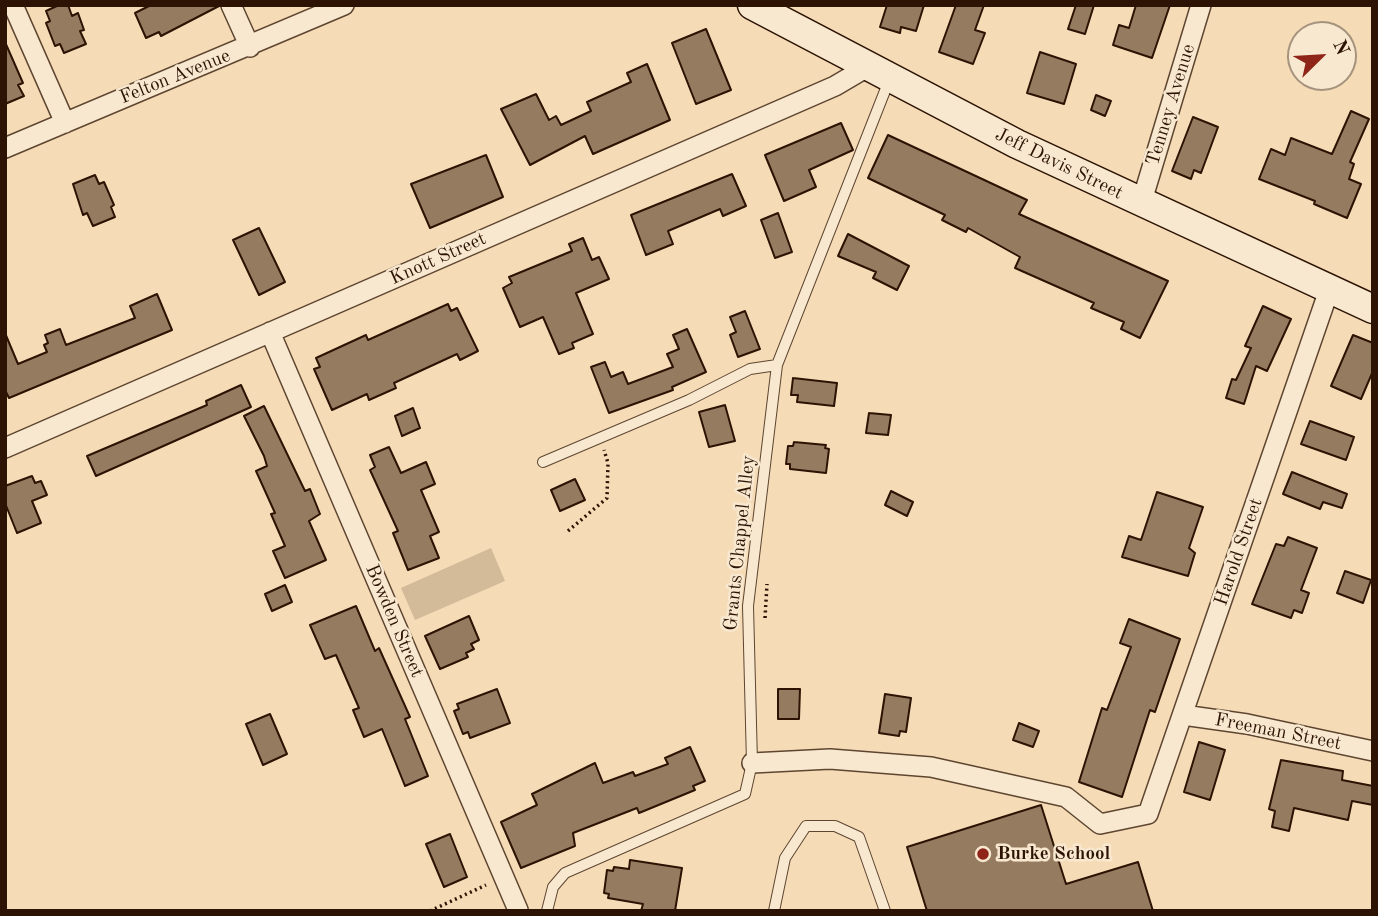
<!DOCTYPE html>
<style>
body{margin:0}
#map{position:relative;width:1378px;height:916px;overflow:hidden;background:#f5dcb7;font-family:"Old Standard TT",serif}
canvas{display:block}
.frame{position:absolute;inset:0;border:7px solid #2c1303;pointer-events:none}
.north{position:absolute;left:1287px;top:21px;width:70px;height:70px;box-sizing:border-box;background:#f8e8d0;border:2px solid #a6937e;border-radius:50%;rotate:66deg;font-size:19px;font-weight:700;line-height:28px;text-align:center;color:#2c1303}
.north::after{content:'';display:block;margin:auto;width:24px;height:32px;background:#8f2418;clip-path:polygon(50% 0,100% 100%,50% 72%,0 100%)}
</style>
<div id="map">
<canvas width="1378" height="916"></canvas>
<div class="frame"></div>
<div class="north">N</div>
</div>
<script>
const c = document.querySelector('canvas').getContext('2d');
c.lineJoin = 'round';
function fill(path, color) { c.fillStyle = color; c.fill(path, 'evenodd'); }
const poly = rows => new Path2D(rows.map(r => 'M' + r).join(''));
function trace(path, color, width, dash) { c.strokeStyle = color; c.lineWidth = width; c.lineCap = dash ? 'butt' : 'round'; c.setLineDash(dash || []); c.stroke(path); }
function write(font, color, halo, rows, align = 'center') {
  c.font = font + ' "Old Standard TT",serif'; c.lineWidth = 5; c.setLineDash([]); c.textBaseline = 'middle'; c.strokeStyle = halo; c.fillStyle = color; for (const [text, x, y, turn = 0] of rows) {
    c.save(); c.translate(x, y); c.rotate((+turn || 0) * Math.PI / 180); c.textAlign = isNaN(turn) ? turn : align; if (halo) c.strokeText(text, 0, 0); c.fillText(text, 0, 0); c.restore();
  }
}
fill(poly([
 [491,548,505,581,415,620,401,588]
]), '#d3ba98');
const building = poly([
 [59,5,68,5,72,16,78,13,84,30,80,31,86,44,64,53,60,44,55,46,46,23,50,21,46,11,59,5],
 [151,5,219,5,219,6,161,36,159,32,146,38,135,13,151,5],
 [887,5,924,5,916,31,901,27,900,33,880,27,887,5],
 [956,5,984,5,975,30,985,33,973,64,939,52,956,5],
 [1076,5,1094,5,1085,34,1068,29,1076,5],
 [1136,5,1170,5,1152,58,1113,45,1119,25,1129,28,1136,5],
 [706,29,731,90,696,104,672,43,706,29],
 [5,42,23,83,18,85,24,96,5,104,5,42],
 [1040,52,1076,64,1064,104,1027,93,1040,52],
 [647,64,670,120,593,154,585,136,530,165,501,109,536,94,549,120,556,116,561,125,591,111,587,102,631,82,627,73,647,64],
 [1096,95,1111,101,1105,116,1091,110,1096,95],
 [1351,111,1369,119,1350,162,1354,164,1349,179,1361,184,1347,218,1314,204,1315,201,1259,179,1271,149,1285,155,1291,138,1332,154,1351,111],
 [1193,117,1218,127,1201,173,1194,170,1191,179,1172,171,1193,117],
 [841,123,853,150,809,170,816,187,784,201,765,155,841,123],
 [888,135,1027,200,1019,214,1168,281,1140,338,1121,329,1124,322,1091,308,1094,303,1015,268,1020,257,968,228,966,232,942,220,945,215,868,178,888,135],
 [486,155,503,197,430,228,411,184,486,155],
 [732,174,746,206,723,216,720,209,668,231,673,244,646,255,631,215,732,174],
 [95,175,99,184,104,182,114,205,111,207,115,217,93,226,87,213,83,215,73,184,95,175],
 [778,213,792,252,775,258,761,220,778,213],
 [259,228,285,282,259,295,233,240,259,228],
 [848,234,909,266,897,290,873,278,876,272,838,256,848,234],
 [583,238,592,260,599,257,609,279,576,293,593,334,572,343,574,348,559,354,543,317,520,327,503,288,512,283,509,277,572,251,569,244,583,238],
 [157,294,172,330,9,398,5,390,5,333,18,364,47,352,44,345,48,343,45,335,60,329,66,345,135,318,130,306,157,294],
 [448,304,451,311,457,308,478,351,460,360,457,354,394,383,396,388,369,400,367,394,332,410,314,369,320,367,316,358,366,335,368,340,448,304],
 [1263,306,1291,319,1267,371,1256,366,1244,404,1226,398,1232,379,1236,380,1251,348,1245,346,1263,306],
 [745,311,760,349,738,357,730,335,736,332,730,317,745,311],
 [687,329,706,372,672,387,673,390,609,413,591,367,605,362,611,377,623,372,628,384,673,367,667,354,679,349,673,335,687,329],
 [1353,335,1373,343,1373,371,1361,399,1331,386,1353,335],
 [793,378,837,383,834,406,797,402,798,395,791,395,793,378],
 [241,385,251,407,96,476,87,456,207,405,206,401,241,385],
 [725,405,735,441,709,447,699,412,725,405],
 [264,406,305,491,310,489,320,514,309,521,326,560,285,578,273,551,285,546,271,514,275,513,256,471,267,466,264,456,244,416,264,406],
 [413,408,420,428,402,436,395,416,413,408],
 [869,413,891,415,888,435,866,433,869,413],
 [1310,421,1354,437,1346,460,1301,444,1310,421],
 [794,442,826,445,825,448,829,449,826,473,790,469,790,464,786,464,788,446,793,446,794,442],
 [389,447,401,473,426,462,435,484,421,490,439,532,430,536,439,558,408,570,393,533,398,531,370,470,375,467,370,455,389,447],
 [1292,472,1347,494,1342,508,1323,502,1320,509,1283,494,1292,472],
 [32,476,35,483,41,481,47,495,32,501,41,523,17,533,5,503,5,486,32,476],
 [575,479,585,500,560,511,551,490,575,479],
 [891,491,913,502,907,516,885,505,891,491],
 [1157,492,1203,507,1189,548,1195,553,1188,576,1122,557,1129,536,1141,540,1157,492],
 [1288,537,1317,548,1301,590,1309,593,1302,613,1294,610,1291,618,1252,604,1276,544,1284,546,1288,537],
 [1345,571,1371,580,1363,603,1337,593,1345,571],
 [285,585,292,602,272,611,265,594,285,585],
 [356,606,375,651,379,648,410,717,405,719,428,776,405,786,382,729,364,737,353,710,359,708,336,655,325,659,310,625,356,606],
 [469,616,479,640,471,644,474,649,466,653,468,657,440,669,425,636,469,616],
 [1129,619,1180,639,1155,712,1150,710,1122,797,1079,782,1102,708,1107,710,1131,647,1120,643,1129,619],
 [497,689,510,723,470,738,468,732,463,734,454,711,459,709,457,704,497,689],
 [778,689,800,689,799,719,778,719,778,689],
 [885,694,911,698,906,732,900,731,899,736,879,733,885,694],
 [270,714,287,754,263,765,246,724,270,714],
 [1019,723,1039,731,1033,747,1013,740,1019,723],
 [1199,742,1225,750,1210,800,1184,792,1199,742],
 [690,747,705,781,693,786,695,790,639,813,637,808,573,833,575,846,521,868,501,822,537,805,532,794,595,763,603,783,633,772,635,776,668,764,665,758,690,747],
 [1281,760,1343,771,1342,780,1373,786,1373,805,1352,801,1348,820,1294,808,1289,831,1272,827,1275,811,1269,809,1281,760],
 [1041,805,1066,884,1138,862,1153,911,927,911,907,847,1041,805],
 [450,834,467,877,444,887,426,844,450,834],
 [630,860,682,868,675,911,641,911,643,904,608,898,609,894,604,893,607,870,613,871,614,867,629,869,630,860]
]);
fill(building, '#957c61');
trace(building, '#2c1303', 2);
const lane = poly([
 [543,462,689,400,750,369,777,365],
 [547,911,553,887,565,873,745,794,752,763,748,606,777,365,890,78],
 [774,911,785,858,806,826,835,826,859,837,885,911]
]);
const street = poly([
 [13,5,65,123],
 [231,5,250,47],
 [5,148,344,5],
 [1141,204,1201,5],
 [270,332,518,910],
 [5,448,835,86,869,66],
 [1183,715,1247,724,1373,751],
 [752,763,830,759,931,767,1066,797,1100,824,1148,814,1329,290]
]);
const secondary = poly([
 [752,5,1017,144,1373,309]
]);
trace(lane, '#5e4530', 12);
trace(street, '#5e4530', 22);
trace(secondary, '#2c1303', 31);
trace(poly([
 [568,531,607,498,608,463,604,450],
 [765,618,767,584],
 [430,911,486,885]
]), '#2c1303', 3.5, [2, 3.5]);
trace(lane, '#f8e8d0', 10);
trace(street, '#f8e8d0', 19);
trace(secondary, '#f8e8d0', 28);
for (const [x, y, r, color] of [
 [983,854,7,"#8f2418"]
]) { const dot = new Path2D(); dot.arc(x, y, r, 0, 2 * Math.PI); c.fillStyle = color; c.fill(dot); trace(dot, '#f8e8d0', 2.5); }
write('19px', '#2c1303', '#f8e8d0', [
 ["Felton Avenue",175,77,-22],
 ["Tenney Avenue",1171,105,-73],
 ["Jeff Davis Street",1059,164,26],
 ["Knott Street",438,259,-24],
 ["Grants Chappel Alley",740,543,-84],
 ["Harold Street",1239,552,-71],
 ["Bowden Street",394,621,67],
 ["Freeman Street",1278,732,11]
]);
write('bold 19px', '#2c1303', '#f8e8d0', [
 ["Burke School",997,854]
], 'left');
</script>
